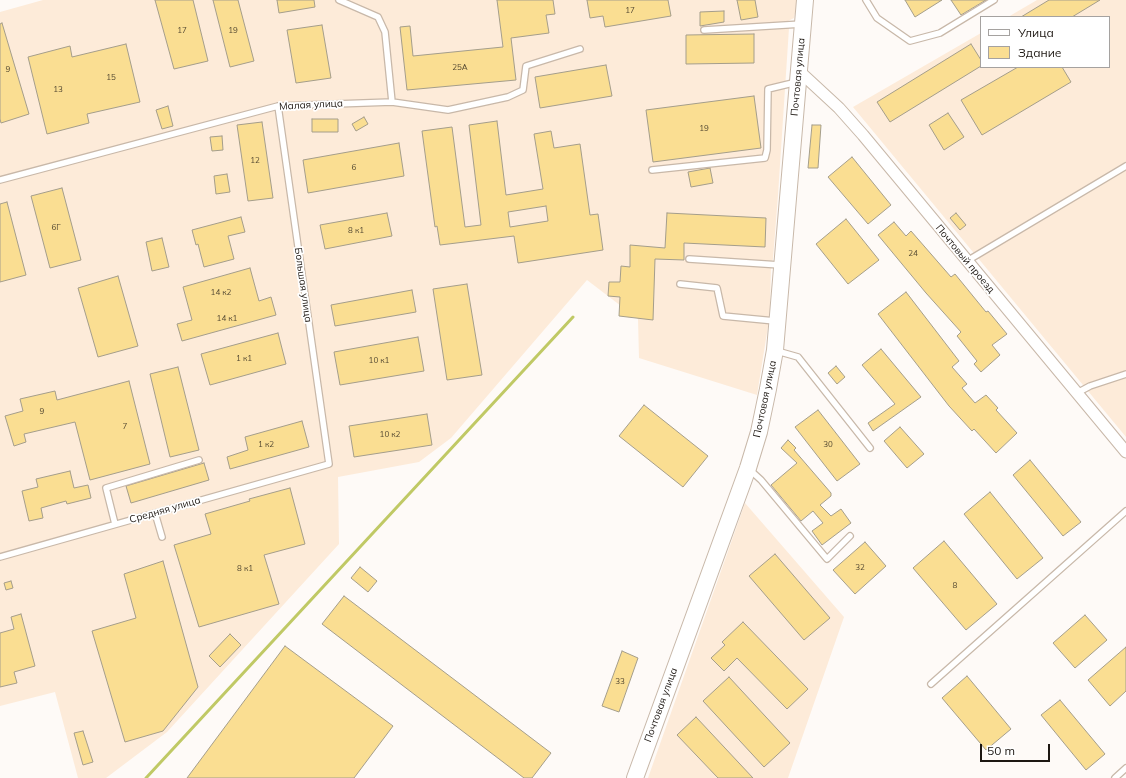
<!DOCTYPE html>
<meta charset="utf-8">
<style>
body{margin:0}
#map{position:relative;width:1126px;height:778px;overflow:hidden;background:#fefaf7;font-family:Mulish,sans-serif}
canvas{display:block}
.legend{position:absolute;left:980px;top:16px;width:130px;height:52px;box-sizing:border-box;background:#fff;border:1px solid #a5a2a0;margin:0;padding:5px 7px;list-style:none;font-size:12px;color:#1d1712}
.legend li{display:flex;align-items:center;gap:8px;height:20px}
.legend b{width:20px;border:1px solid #a5a2a0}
.scale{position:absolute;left:980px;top:744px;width:70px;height:18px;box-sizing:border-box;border:2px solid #1d1712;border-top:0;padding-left:5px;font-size:12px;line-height:14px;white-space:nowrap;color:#1d1712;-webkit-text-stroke:3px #fff;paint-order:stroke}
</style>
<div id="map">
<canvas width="1126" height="778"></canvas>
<ul class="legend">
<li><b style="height:5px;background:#fff"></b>Улица</li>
<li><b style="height:11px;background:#fade92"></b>Здание</li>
</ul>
<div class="scale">50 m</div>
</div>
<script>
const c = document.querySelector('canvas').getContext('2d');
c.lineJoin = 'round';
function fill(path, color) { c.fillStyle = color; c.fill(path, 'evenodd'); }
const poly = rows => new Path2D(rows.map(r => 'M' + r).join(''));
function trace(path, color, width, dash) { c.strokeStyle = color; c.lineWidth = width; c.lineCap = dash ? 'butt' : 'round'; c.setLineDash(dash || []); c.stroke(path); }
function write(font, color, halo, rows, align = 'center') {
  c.font = font + ' Mulish,sans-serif'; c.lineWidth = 3.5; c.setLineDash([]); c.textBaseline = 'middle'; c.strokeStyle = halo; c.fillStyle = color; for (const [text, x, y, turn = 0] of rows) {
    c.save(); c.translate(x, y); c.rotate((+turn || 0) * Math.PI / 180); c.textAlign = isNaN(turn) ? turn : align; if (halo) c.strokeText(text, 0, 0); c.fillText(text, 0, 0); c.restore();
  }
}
fill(poly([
 [43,0,798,0,794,18,788,21,789,28,778,195,773,259,771,264,770,314,757,395,639,358,638,319,587,280,451,438,419,462,338,477,339,544,167,732,106,778,78,778,55,692,0,706,0,12],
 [1037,0,1126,0,1126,437,853,107,981,33,981,67,1109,67,1109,17,1008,17],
 [745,503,844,617,788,778,648,778]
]), '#fdebd9');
trace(poly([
 [146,778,573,317]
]), '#c0c965', 3);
const building = poly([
 [155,0,193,0,208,61,174,69,155,0],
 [213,0,238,0,254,61,230,67,213,0],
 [277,0,314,0,315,7,279,13,277,0],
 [497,0,553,0,555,14,546,15,549,33,511,38,516,80,407,90,400,27,410,26,413,56,503,47,497,0],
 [587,0,668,0,671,16,605,27,603,16,590,18,587,0],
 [737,0,755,0,758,17,741,20,737,0],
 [905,0,942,0,915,17,905,0],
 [951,0,986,0,961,15,951,0],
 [1049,0,1100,0,1072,17,1021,17,1049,0],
 [724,11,724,22,700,26,700,12,724,11],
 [2,23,29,114,1,123,0,119,0,24,2,23],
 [322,25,331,78,296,83,287,30,322,25],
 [754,34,754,63,686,64,686,35,754,34],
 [126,44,140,102,87,114,89,123,47,134,28,57,70,46,72,57,126,44],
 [971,44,981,60,981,66,890,122,877,102,971,44],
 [606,65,612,96,540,108,535,77,606,65],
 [1018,67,1062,67,1071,82,982,135,961,100,1018,67],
 [754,96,761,148,653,162,646,110,754,96],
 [168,106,173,126,162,129,156,110,168,106],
 [948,113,964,137,944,150,929,125,948,113],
 [364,117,368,124,356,131,352,124,364,117],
 [312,119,338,119,338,132,312,132,312,119],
 [497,121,506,195,543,189,534,134,551,131,554,148,580,144,590,215,598,214,603,250,518,263,514,236,440,245,437,226,435,227,422,131,452,127,465,227,481,225,469,125,497,121],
 [546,206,548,221,510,227,508,212,546,206],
 [262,122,273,198,248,201,237,125,262,122],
 [812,125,821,125,818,168,808,168,812,125],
 [222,136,223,150,212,151,210,137,222,136],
 [399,143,404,176,308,193,303,160,399,143],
 [852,157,891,205,868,224,828,177,852,157],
 [710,168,713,183,691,187,688,172,710,168],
 [227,174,230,192,216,194,214,176,227,174],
 [62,188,81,260,50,268,31,196,62,188],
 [7,202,26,275,0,282,0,204,7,202],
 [387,213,392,236,325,249,320,225,387,213],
 [667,213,766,218,765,247,684,243,684,260,655,259,653,320,619,316,620,297,608,296,609,282,620,282,621,266,630,267,630,245,665,248,667,213],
 [956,213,966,225,960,230,950,218,956,213],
 [241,217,245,232,228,236,234,259,204,267,198,244,196,245,192,230,241,217],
 [846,219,879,260,848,284,816,244,846,219],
 [894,222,906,236,911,231,951,277,955,274,986,312,988,311,1007,334,992,345,1000,355,981,372,974,364,977,361,957,336,961,332,926,293,878,235,894,222],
 [162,238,169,267,152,271,146,242,162,238],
 [250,268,259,301,271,297,276,315,182,341,177,324,192,320,183,287,250,268],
 [118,276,138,346,98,357,78,288,118,276],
 [467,284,482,375,447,380,433,289,467,284],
 [412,290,416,312,335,326,331,305,412,290],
 [906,292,959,361,952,367,967,384,962,388,975,403,986,395,998,408,996,410,1017,433,996,453,974,429,972,431,949,406,878,314,906,292],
 [278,333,286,364,210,385,201,354,278,333],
 [418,337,424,371,340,385,334,352,418,337],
 [881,349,921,397,873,431,868,423,895,404,862,365,881,349],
 [836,366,845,377,837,384,828,373,836,366],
 [178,367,199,450,170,457,150,374,178,367],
 [129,381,150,464,90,480,75,422,24,434,26,442,14,446,5,416,23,411,20,399,55,391,57,400,129,381],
 [644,405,708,456,683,487,619,436,644,405],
 [818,410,860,464,837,481,795,427,818,410],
 [427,414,432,445,354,457,349,426,427,414],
 [302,421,309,447,230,469,227,457,248,450,245,437,302,421],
 [900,427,924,454,907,468,884,441,900,427],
 [788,440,796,448,794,450,831,493,831,496,820,505,831,516,841,509,851,523,822,545,812,531,823,523,813,511,801,521,771,485,797,463,781,448,788,440],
 [1030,460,1081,522,1063,536,1013,475,1030,460],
 [204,463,209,480,131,503,126,486,204,463],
 [70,471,74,488,88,485,91,498,67,504,66,501,41,508,43,518,29,521,22,491,38,487,36,479,70,471],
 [290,488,305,544,264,555,279,604,199,627,174,545,211,534,205,514,250,501,249,499,290,488],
 [990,492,1043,558,1017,579,964,514,990,492],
 [944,541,997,604,966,630,913,568,944,541],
 [865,542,886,566,855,594,833,570,865,542],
 [775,554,830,618,804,640,749,576,775,554],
 [163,561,198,687,163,731,125,742,92,631,136,618,124,574,163,561],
 [360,567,377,581,368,592,351,578,360,567],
 [11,581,13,588,6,590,4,583,11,581],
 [344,596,551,753,532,778,524,778,322,624,344,596],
 [21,614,35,666,14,672,17,683,0,687,0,633,14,629,11,617,21,614],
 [1085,615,1107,640,1075,668,1053,643,1085,615],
 [743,622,808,689,787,709,737,658,724,671,711,658,725,645,722,642,743,622],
 [230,634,241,645,220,667,209,656,230,634],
 [285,646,393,726,354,778,187,778,285,646],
 [1126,647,1126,691,1110,706,1088,680,1126,647],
 [622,651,638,658,619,712,602,706,622,651],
 [967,676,1011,729,986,750,942,698,967,676],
 [729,677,790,743,764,767,703,701,729,677],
 [1060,700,1105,754,1086,770,1041,715,1060,700],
 [696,717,753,778,718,778,677,735,696,717],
 [83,731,93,762,83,765,74,733,83,731]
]);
fill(building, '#fade92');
trace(building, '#a59e8b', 1);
const lane = poly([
 [339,0,378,17,385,32,392,102],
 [866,0,877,18,910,41,940,33,994,0],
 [704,30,802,24],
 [652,170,765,158,767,150,768,89,797,82],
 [0,180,278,106,392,102,448,110,508,97,523,90,526,66,580,49],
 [689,259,780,265],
 [967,261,1126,166],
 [680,284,717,288,723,316,775,321],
 [777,351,798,357,870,448],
 [1077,393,1090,386,1126,374],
 [750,470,761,480,827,559,850,536],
 [155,513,162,537],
 [115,524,106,488,199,460],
 [0,557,329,464,278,106],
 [931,684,1126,511],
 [1115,778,1126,768]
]);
const street = poly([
 [799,71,839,108,863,135,1126,452]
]);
const secondary = poly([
 [635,778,748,468,759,432,768,389,775,350,805,0]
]);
trace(lane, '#c8b8a9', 8);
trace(street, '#c8b8a9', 13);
trace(secondary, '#c8b8a9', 18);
trace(lane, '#fff', 5.5);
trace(street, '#fff', 11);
trace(secondary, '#fff', 16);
write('8px', '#544932', null, [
 ["17",630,11],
 ["17",182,31],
 ["19",233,31],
 ["25А",460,68],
 ["9",8,70],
 ["15",111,78],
 ["13",58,90],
 ["19",704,129],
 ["12",255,161],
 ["6",354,168],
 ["6Г",56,228],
 ["8 к1",356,231],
 ["24",913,254],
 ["14 к2",221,293],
 ["14 к1",227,319],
 ["1 к1",244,359],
 ["10 к1",379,361],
 ["9",42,412],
 ["7",125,427],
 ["10 к2",390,435],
 ["1 к2",266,445],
 ["30",828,445],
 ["32",860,568],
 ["8 к1",245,569],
 ["8",955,586],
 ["33",620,682]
]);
write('10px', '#1d1712', '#fff', [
 ["Почтовая улица",798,77,-85],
 ["Малая улица",311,105,-3],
 ["Почтовый проезд",965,259,50],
 ["Большая улица",303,285,82],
 ["Почтовая улица",765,399,-78],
 ["Средняя улица",165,510,-16],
 ["Почтовая улица",661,705,-70]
]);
</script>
